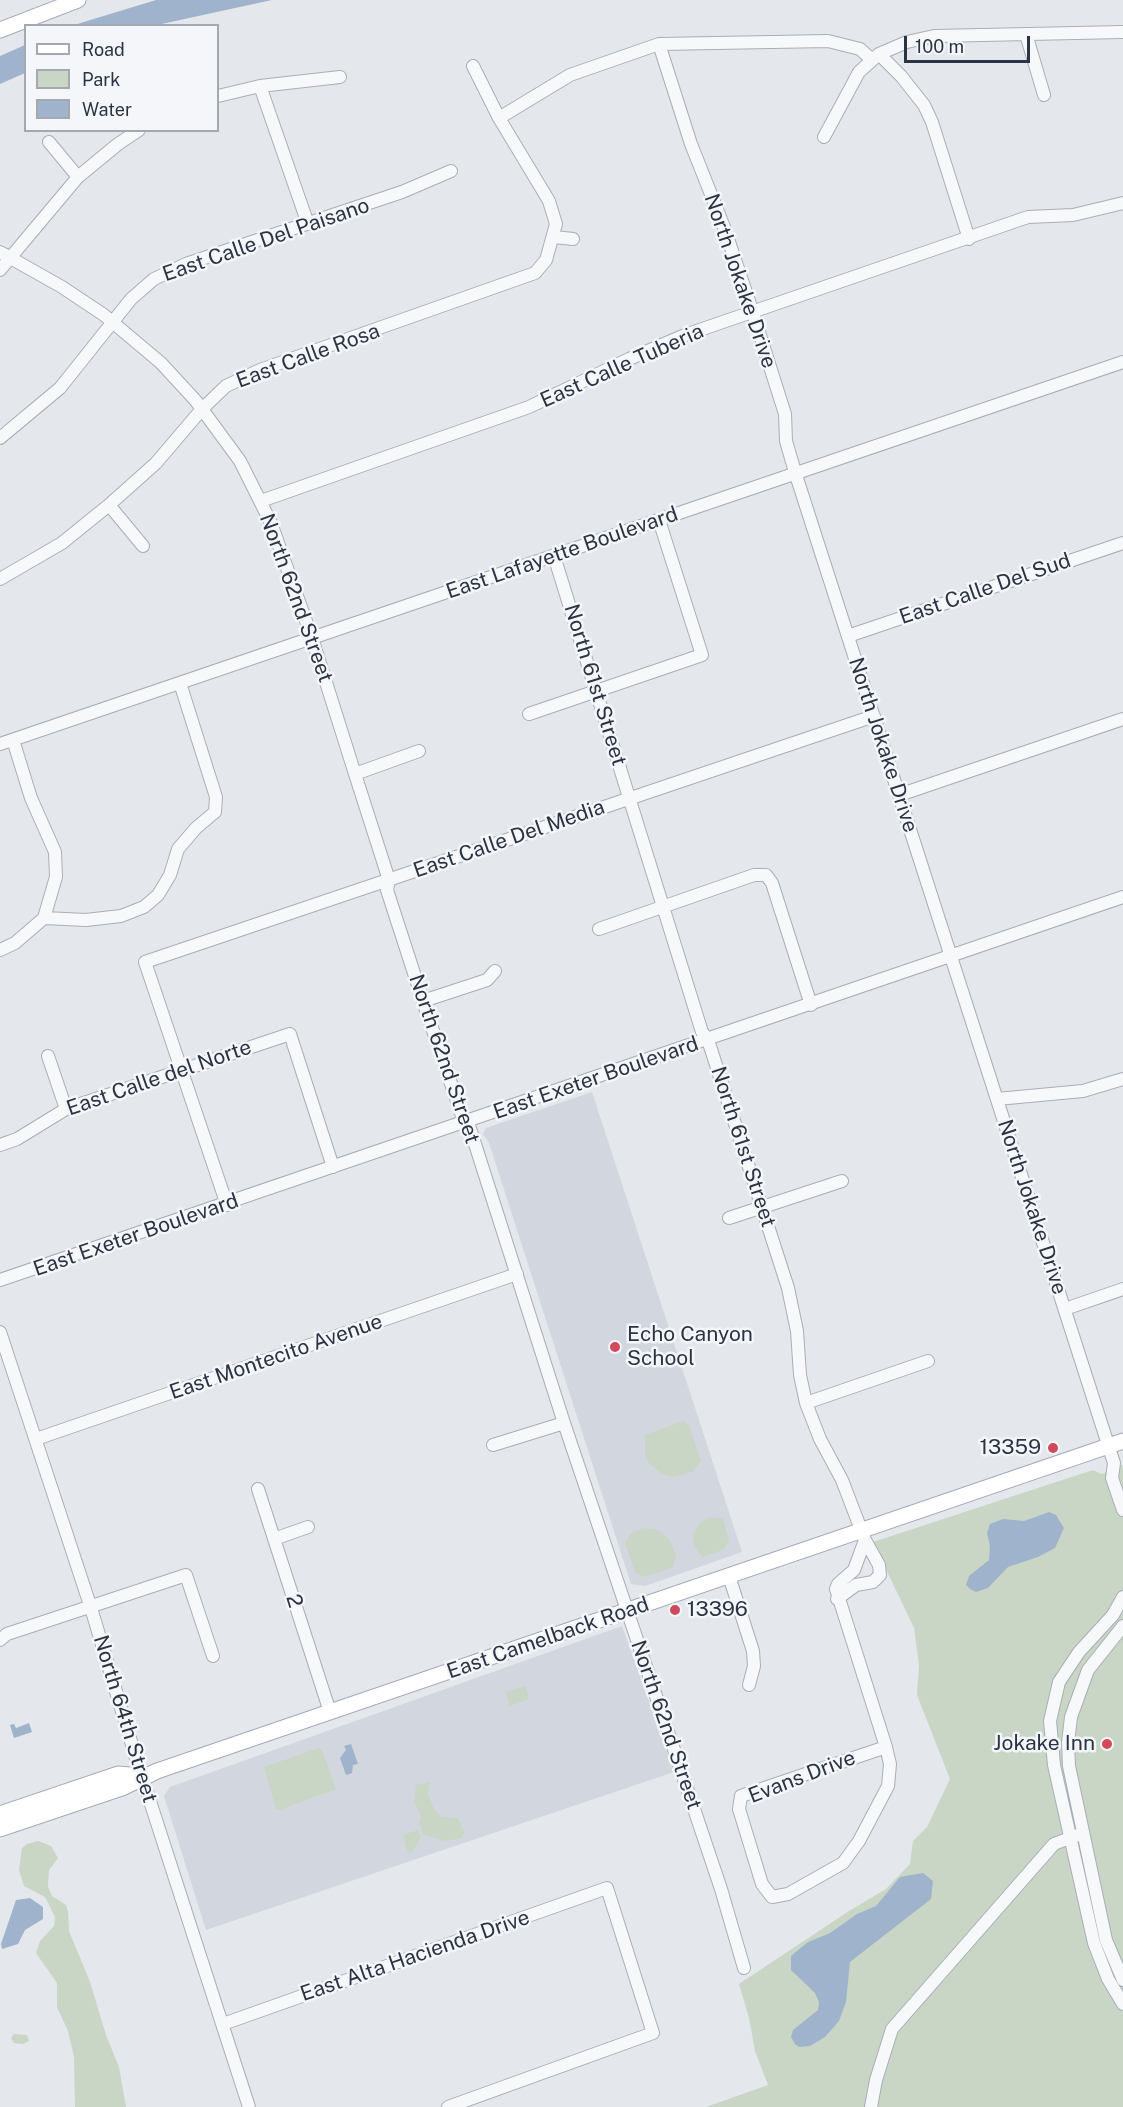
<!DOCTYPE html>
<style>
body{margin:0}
#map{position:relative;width:1123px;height:2107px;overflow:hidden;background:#e4e7ec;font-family:"Public Sans",sans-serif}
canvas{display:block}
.legend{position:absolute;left:24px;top:24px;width:195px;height:108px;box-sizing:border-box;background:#f4f6f9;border:2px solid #a4a8b1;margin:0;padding:8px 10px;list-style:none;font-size:18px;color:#2b3445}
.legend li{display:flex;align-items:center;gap:12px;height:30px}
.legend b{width:30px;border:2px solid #a4a8b1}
.scale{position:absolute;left:904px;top:36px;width:126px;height:27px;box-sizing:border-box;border:3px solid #2b3445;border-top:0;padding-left:8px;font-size:18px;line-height:21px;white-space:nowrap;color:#2b3445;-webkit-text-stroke:4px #f4f6f9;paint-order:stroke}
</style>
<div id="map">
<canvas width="1123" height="2107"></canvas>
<ul class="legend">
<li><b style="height:8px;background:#fff"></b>Road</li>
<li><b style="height:16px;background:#c9d6c5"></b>Park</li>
<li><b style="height:16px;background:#9fb4cc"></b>Water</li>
</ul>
<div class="scale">100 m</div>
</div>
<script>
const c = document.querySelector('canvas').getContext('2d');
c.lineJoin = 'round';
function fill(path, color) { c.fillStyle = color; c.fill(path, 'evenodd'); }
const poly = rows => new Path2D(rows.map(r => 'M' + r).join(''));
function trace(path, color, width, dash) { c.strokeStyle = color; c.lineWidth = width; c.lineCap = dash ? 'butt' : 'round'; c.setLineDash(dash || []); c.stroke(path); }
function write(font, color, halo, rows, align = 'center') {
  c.font = font + ' "Public Sans",sans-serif'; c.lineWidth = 5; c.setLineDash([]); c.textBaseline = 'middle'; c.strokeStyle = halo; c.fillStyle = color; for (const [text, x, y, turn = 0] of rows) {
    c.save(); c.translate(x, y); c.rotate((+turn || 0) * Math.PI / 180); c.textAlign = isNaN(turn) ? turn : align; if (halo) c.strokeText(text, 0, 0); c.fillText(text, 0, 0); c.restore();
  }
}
fill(poly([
 [592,1092,742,1552,645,1586,631,1584,489,1143,483,1134,486,1128],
 [622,1626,674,1772,206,1930,164,1796,170,1787]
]), '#d2d6de');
fill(poly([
 [683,1421,689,1425,701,1461,692,1472,674,1477,663,1474,649,1463,645,1454,645,1435],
 [1123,1465,1123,2107,706,2107,768,2085,755,2051,749,2018,739,1984,849,1911,886,1889,910,1864,913,1841,927,1827,950,1779,917,1695,919,1665,914,1628,873,1542,1093,1470,1102,1474],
 [710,1517,723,1519,729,1540,723,1550,702,1557,694,1545,693,1534,700,1523],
 [644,1528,659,1530,670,1540,676,1555,673,1567,645,1577,635,1572,625,1543,630,1534],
 [525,1686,529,1699,510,1706,505,1692],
 [319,1748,322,1750,336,1789,279,1810,276,1809,264,1767],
 [430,1782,428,1794,433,1807,441,1817,458,1818,465,1833,461,1838,446,1841,423,1835,419,1821,421,1817,414,1800,416,1785],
 [418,1830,421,1838,411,1853,407,1850,403,1835],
 [38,1841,51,1846,58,1858,49,1870,48,1887,52,1896,66,1905,68,1911,69,1931,90,1982,106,2035,119,2067,126,2107,75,2107,74,2057,68,2031,57,2007,57,1983,36,1953,40,1941,54,1926,55,1917,45,1897,24,1886,19,1870,22,1848,27,1844],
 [14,2034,27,2035,29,2041,23,2044,14,2043,11,2038]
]), '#c9d6c5');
fill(poly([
 [156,0,272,0,157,25,74,25],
 [25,45,25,73,0,84,0,56],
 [1049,1512,1056,1515,1064,1528,1055,1548,1038,1557,1008,1567,988,1588,976,1592,970,1589,966,1585,969,1576,989,1560,990,1546,987,1533,990,1524,1003,1519,1024,1521],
 [29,1723,32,1732,14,1738,10,1725,14,1724,16,1728],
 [351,1744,358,1764,353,1765,352,1773,346,1775,340,1758,346,1750,344,1746],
 [923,1873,933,1881,931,1899,850,1962,846,2002,839,2021,825,2037,810,2046,799,2047,795,2044,791,2037,793,2030,818,2010,819,2002,815,1993,791,1970,791,1956,808,1942,830,1933,857,1914,876,1906,900,1877],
 [30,1898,43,1907,43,1919,25,1930,18,1944,2,1949,1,1944,16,1900]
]), '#9fb4cc');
const minor = poly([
 [1026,34,1044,95],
 [659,44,691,144,724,227,753,313,785,414,786,441,795,472,1114,1463,1112,1478,1123,1510],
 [879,54,901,76,924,105,932,122,969,239],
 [260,86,308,224],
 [218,96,260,86,340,77],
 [499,118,570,75,659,44,828,41,860,49,871,59],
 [824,137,859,72,879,54,907,42,934,36,1123,32],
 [49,142,78,177],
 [554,237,573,239],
 [0,252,62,287,104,315,161,363,196,401,240,461,271,523,312,638,355,774,389,880,387,890,423,1001,461,1113,468,1122,564,1423,721,1889,744,1968],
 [0,270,78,177,118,144,139,130],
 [0,438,60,388,131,299,154,279,186,264,402,192,451,171],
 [261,501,529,407,629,359,685,335,1028,217,1073,215,1123,203],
 [109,505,143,546],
 [554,556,702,1032,708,1040,788,1288,797,1331,800,1375,806,1403,820,1439,842,1480,865,1540,879,1565,880,1575,873,1582,856,1585,837,1599],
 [0,579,62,543,109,505,156,463,202,409,226,386,260,370,535,273,546,260,556,224,549,201,499,118,473,66],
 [848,636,1123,543],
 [529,714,702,655,659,520],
 [13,740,31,798,55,852,56,877,44,918],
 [0,744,1123,362],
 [355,774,419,751],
 [899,795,1123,719],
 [599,929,754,875,766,875,772,883,811,1005],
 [0,950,15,943,44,918,86,920,121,916,144,907,158,895,170,875,178,849,196,828,215,812,216,797,180,683],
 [423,1001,487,980,495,971],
 [48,1056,66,1109],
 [997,1099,1083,1091,1123,1079],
 [0,1145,17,1139,66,1109,290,1034,333,1167],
 [227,1205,145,962,874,716],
 [729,1218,842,1181],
 [0,1280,1123,897],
 [1065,1309,1123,1289],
 [0,1332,91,1608,136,1758,249,2107],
 [806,1403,928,1361],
 [36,1439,517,1274],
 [493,1445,564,1423],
 [258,1489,330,1712],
 [274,1539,308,1527],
 [865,1540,854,1570,838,1584,836,1589,886,1747,890,1764,888,1786,859,1841,843,1863,788,1894,772,1897,762,1884,739,1809,741,1796,886,1747],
 [729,1576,753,1651,754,1666,749,1685],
 [1123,1597,1113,1615,1079,1652,1059,1682,1050,1721,1054,1765,1094,1943,1108,1979,1123,2004],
 [1123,1626,1088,1670,1071,1717,1068,1743,1069,1766,1106,1940,1123,1980],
 [0,1640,7,1634,186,1575,213,1656],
 [223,2024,607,1888,653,2033,448,2107],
 [871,2107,876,2080,892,2029,1054,1844,1078,1835]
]);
const major = poly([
 [0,30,78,0],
 [0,1814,118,1774,142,1776],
 [0,1829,122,1788,157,1771,1123,1441]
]);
trace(minor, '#a9aeb7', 14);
trace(major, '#a3abb8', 17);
trace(minor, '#f7f8fa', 12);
trace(major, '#fff', 15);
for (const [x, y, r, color] of [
 [615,1347,6,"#d1495b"],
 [1053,1448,6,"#d1495b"],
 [675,1610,6,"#d1495b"],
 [1107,1744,6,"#d1495b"]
]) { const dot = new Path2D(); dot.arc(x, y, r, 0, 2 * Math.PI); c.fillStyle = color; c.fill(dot); trace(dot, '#f4f6f9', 2); }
write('21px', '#2b3445', '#f4f6f9', [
 ["East Calle Del Paisano",266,240,-19],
 ["North Jokake Drive",740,281,71],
 ["East Calle Rosa",308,356,-20],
 ["East Calle Tuberia",622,366,-24],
 ["East Lafayette Boulevard",562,553,-19],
 ["East Calle Del Sud",985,589,-19],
 ["North 62nd Street",296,598,70],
 ["North 61st Street",595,685,73],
 ["North Jokake Drive",883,745,72],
 ["East Calle Del Media",509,839,-19],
 ["North 62nd Street",444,1059,71],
 ["East Calle del Norte",159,1078,-19],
 ["East Exeter Boulevard",596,1078,-19],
 ["North 61st Street",743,1147,72],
 ["North Jokake Drive",1032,1207,72],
 ["East Exeter Boulevard",136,1235,-19],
 ["East Montecito Avenue",276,1357,-19],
 ["2",294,1601,72],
 ["East Camelback Road",548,1638,-19],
 ["North 64th Street",125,1719,73],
 ["North 62nd Street",666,1725,71],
 ["Evans Drive",802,1777,-21],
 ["East Alta Hacienda Drive",415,1956,-19]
]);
write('21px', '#2b3445', '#f4f6f9', [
 ["Echo Canyon",627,1335],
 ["School",627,1359],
 ["13359",1041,1448,"right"],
 ["13396",687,1610],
 ["Jokake Inn",1095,1744,"right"]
], 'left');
</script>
